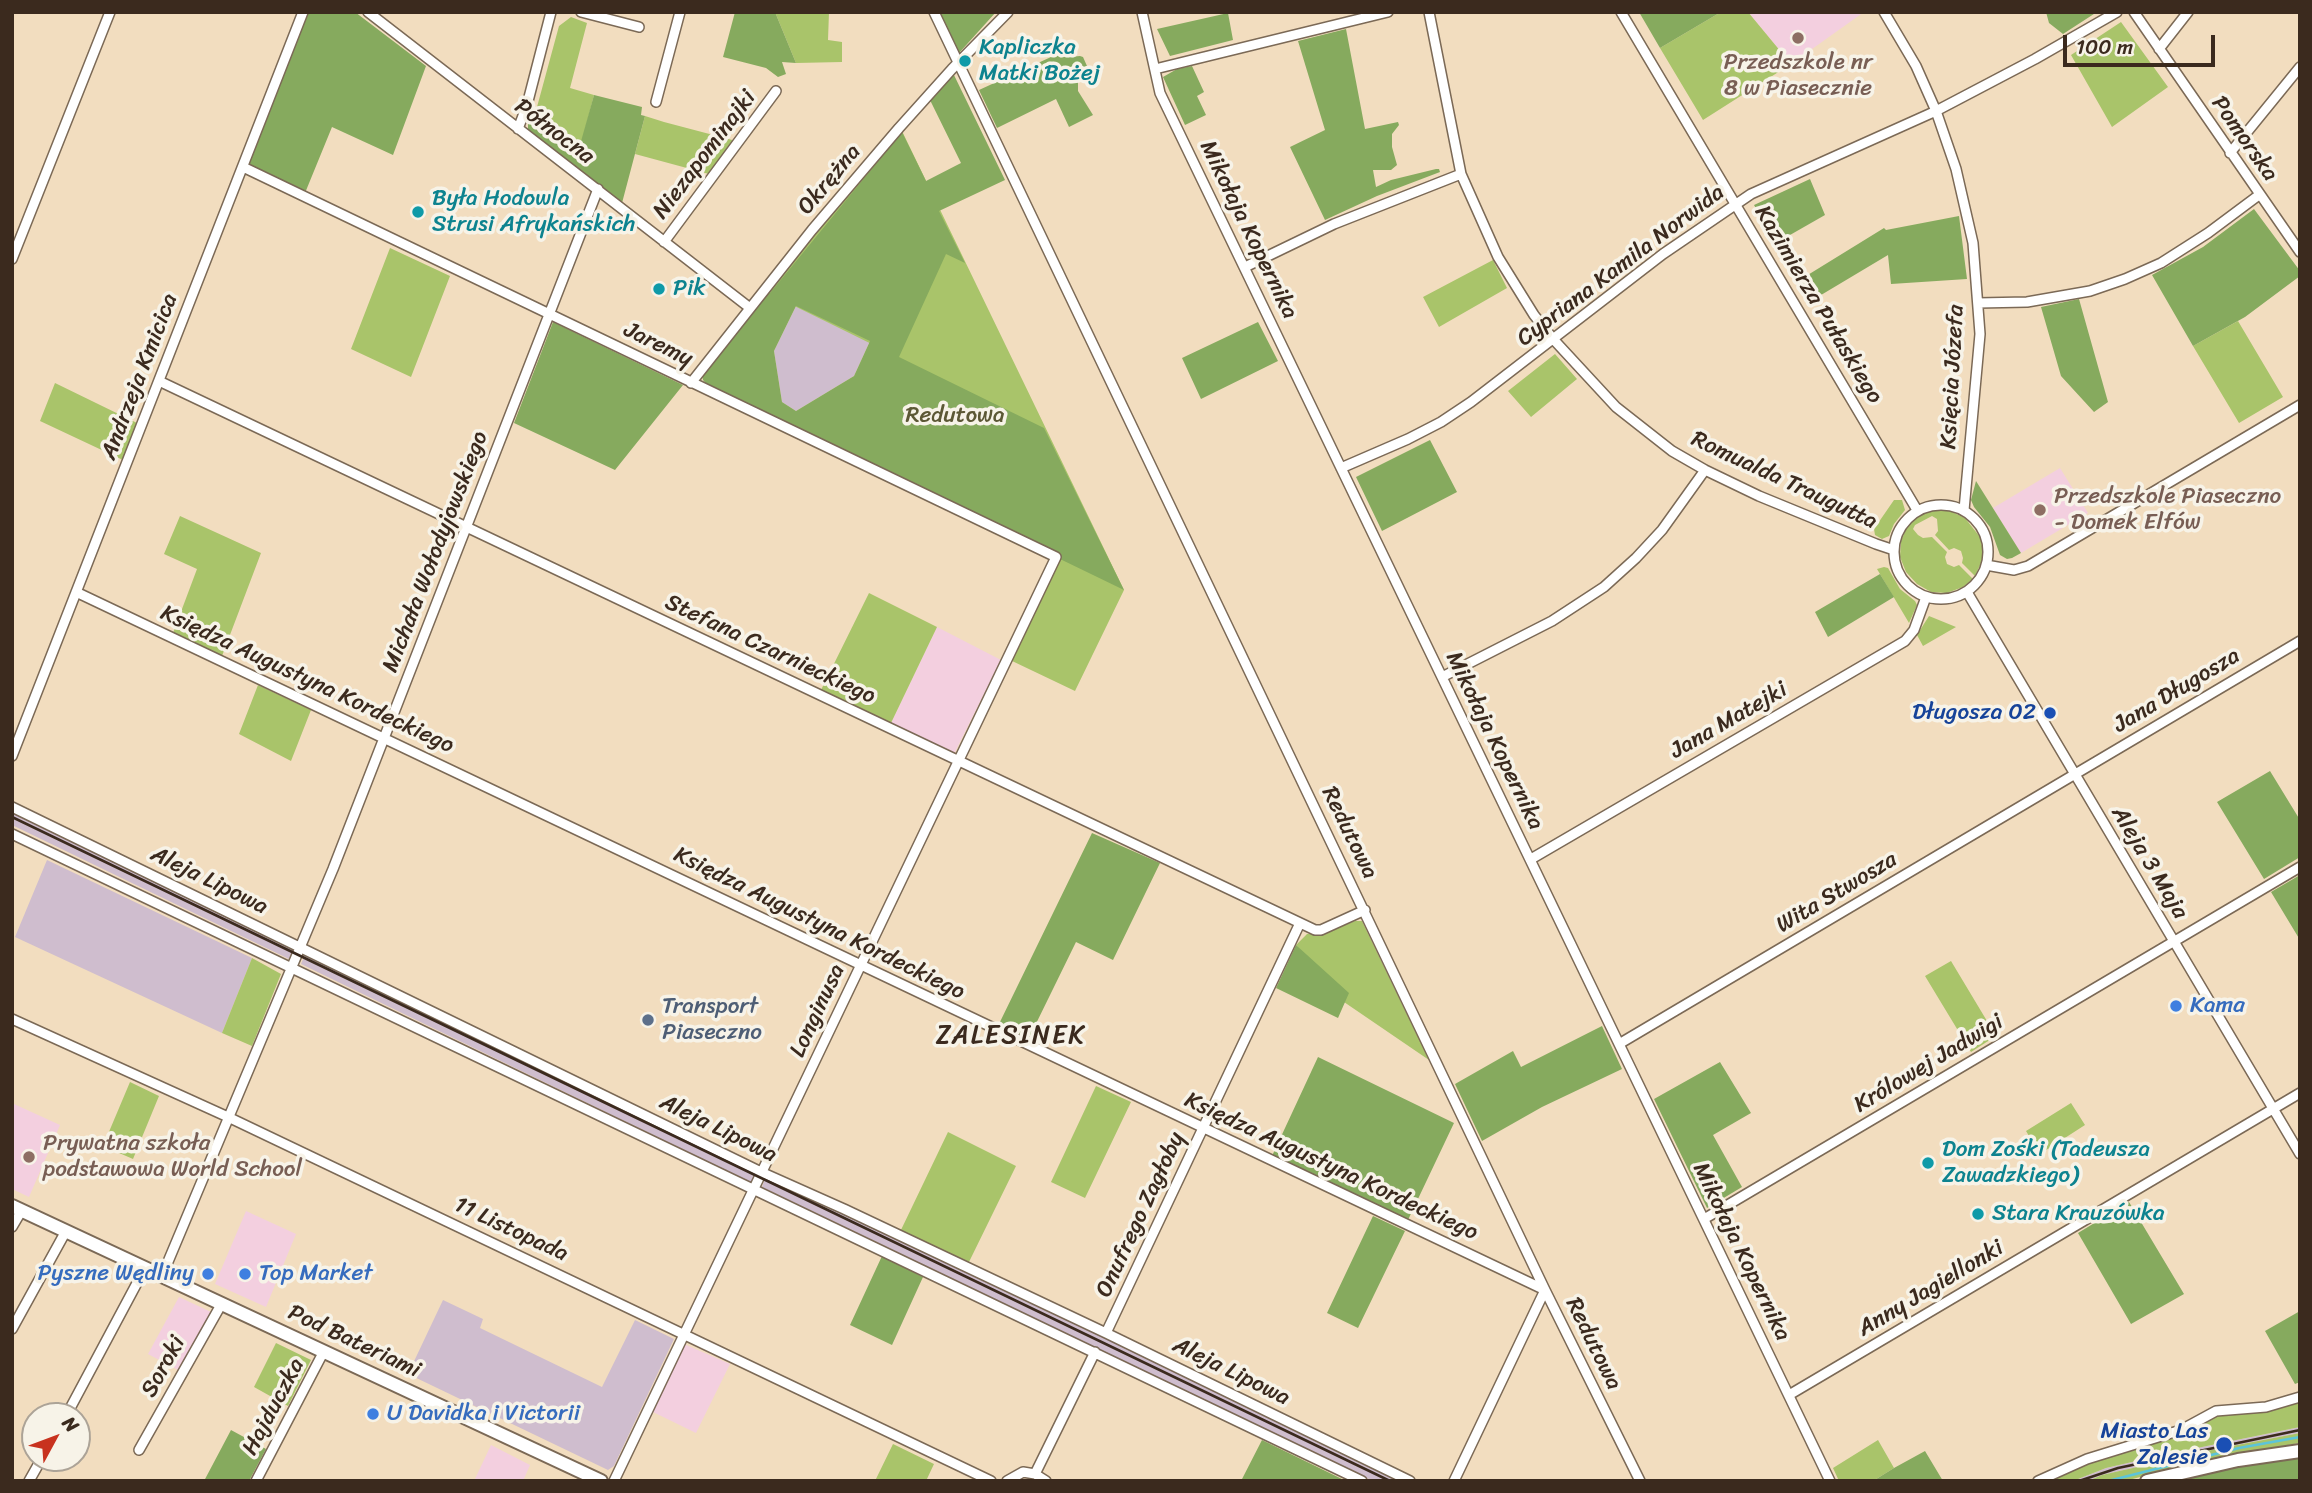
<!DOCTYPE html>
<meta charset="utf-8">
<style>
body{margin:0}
#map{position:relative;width:2312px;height:1493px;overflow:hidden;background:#f2ddbf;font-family:Sriracha,sans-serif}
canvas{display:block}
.frame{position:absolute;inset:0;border:14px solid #3b2a1e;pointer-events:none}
.north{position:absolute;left:21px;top:1402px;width:70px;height:70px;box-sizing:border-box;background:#f7f3e8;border:2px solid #aca397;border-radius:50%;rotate:49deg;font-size:19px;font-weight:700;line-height:28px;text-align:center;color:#3b2a1e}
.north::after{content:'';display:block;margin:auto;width:24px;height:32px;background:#c8321e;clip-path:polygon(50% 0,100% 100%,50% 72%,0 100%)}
.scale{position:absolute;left:2063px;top:35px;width:152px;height:32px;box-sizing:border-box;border:4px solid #3b2a1e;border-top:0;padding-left:9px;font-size:21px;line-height:24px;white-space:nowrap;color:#3b2a1e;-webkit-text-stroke:5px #f7f3e8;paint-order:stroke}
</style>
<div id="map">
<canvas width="2312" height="1493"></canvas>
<div class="frame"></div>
<div class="north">N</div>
<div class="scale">100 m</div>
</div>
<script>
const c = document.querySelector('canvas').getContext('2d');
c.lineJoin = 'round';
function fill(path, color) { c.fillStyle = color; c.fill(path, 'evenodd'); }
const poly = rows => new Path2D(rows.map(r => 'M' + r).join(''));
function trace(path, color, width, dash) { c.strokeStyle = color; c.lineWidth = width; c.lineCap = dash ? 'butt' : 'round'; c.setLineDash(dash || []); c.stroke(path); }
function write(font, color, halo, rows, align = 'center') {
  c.font = font + ' Sriracha,sans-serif'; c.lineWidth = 7; c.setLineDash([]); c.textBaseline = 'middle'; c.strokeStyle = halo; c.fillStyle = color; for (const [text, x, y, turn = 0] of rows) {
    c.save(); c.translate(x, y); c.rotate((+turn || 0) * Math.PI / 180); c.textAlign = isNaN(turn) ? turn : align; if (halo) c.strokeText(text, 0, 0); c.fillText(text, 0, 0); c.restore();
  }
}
fill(poly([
 [1748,12,1864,12,1791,64],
 [2060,468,2088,513,2021,553,1993,508],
 [937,627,1001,660,954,754,891,723],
 [14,1104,60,1125,29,1197,12,1189],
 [246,1211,296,1234,266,1307,215,1284],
 [179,1297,211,1312,180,1371,148,1354],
 [684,1344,730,1364,696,1433,653,1412],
 [491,1445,530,1465,523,1481,474,1481]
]), '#f3cfdf');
fill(poly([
 [796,306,870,341,854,376,796,411,782,402,774,351],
 [12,811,295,946,289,959,12,825],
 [47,860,252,958,222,1033,15,937],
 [306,952,756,1172,752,1183,301,964],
 [766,1176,835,1209,1405,1481,1373,1481,762,1187],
 [443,1300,483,1319,480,1328,602,1387,635,1320,674,1339,614,1466,608,1470,408,1374],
 [2300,1427,2300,1433,2216,1449,2102,1475,2088,1481,2073,1481,2106,1468,2158,1456]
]), '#cfbdce');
fill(poly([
 [775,12,829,12,828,40,842,42,842,62,796,63],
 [1721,12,1748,12,1791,64,1703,120,1660,48],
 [571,17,587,23,570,88,594,95,579,153,542,126,537,107,559,26],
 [2121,22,2168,87,2112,127,2071,55],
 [645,116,664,122,736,141,709,174,635,154],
 [901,129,1124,590,1075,691,1010,660,1062,553,898,357,768,293],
 [390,248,450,276,411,377,351,349],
 [1493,260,1507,288,1439,327,1423,297],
 [2238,321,2283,397,2239,423,2193,346],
 [1555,354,1577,379,1531,417,1508,391],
 [55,383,137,423,123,460,40,421],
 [1894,500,1902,500,1905,510,1894,524,1889,536,1882,539,1875,535,1874,529],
 [1934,510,1950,511,1965,518,1980,537,1983,551,1982,561,1975,576,1962,563,1963,558,1961,551,1954,548,1949,550,1935,535,1938,531,1937,519,1932,516,1915,525,1913,529,1918,535,1923,538,1932,537,1947,552,1945,557,1947,564,1954,567,1959,565,1973,579,1963,587,1947,593,1931,592,1917,584,1906,572,1900,557,1901,541,1907,527,1919,516],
 [180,516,261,553,222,656,173,633,197,569,164,554],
 [1884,567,1888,568,1900,589,1915,601,1917,605,1909,623,1877,569],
 [869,593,937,627,891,723,821,690],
 [1929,616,1956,627,1923,646,1917,635],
 [258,685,311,710,291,761,239,734],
 [1355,921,1362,921,1429,1060,1344,1002,1296,945,1307,934,1321,934],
 [252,958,281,974,252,1046,222,1033],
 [1951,961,1996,1036,1971,1052,1925,976],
 [130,1082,159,1096,133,1159,103,1146],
 [1096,1086,1131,1102,1085,1198,1051,1182],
 [2071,1103,2085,1125,2040,1154,2026,1131],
 [948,1132,1016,1166,968,1264,900,1232],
 [276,1343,311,1360,288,1406,254,1387],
 [2300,1401,2300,1427,2158,1456,2106,1468,2073,1481,2048,1481,2088,1463,2189,1432,2214,1416,2234,1413,2257,1413],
 [2300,1433,2299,1443,2193,1463,2125,1481,2088,1481,2102,1475,2216,1449],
 [1878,1440,1894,1468,1873,1481,1839,1481,1833,1468],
 [893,1444,934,1464,926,1481,875,1481]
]), '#a9c46a');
fill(poly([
 [308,12,355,12,426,66,393,155,332,127,305,193,248,165],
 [735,12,775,12,796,63,782,62,786,74,778,77,766,68,723,57],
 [940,12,996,12,959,53],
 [1639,12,1721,12,1660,48],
 [2046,12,2097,12,2063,34,2049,23],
 [1228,13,1233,40,1170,56,1157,29],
 [1346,29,1365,129,1398,122,1399,125,1392,134,1392,147,1397,165,1391,170,1373,170,1376,187,1391,180,1436,169,1439,169,1440,172,1377,196,1325,220,1290,147,1325,130,1298,41],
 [1061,49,1069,57,1080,56,1083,57,1087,66,1078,80,1078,91,1093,115,1069,127,1056,99,997,128,979,90,1051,57],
 [1192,66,1204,92,1197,96,1206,115,1185,125,1163,77,1177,69],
 [953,73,1005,180,939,211,965,263,946,254,899,357,1044,428,1124,590,1060,559,1061,554,855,455,854,457,708,386,703,380,702,375,767,293,770,293,902,132,926,181,961,163,929,98],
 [796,306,870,341,854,376,796,411,782,402,774,351],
 [594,95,642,107,641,115,645,116,622,203,528,131,528,121,531,111,537,107,542,126,578,152],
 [1810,179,1825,215,1776,243,1754,205],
 [2254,209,2300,271,2300,276,2245,317,2193,346,2152,275,2203,247],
 [1959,216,1967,279,1891,284,1888,255,1811,301,1798,281,1884,228,1886,230],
 [2079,299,2108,402,2094,412,2061,376,2041,307],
 [553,322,683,385,615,470,514,423],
 [1258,322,1278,361,1201,399,1182,358],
 [1430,440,1457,492,1382,531,1356,477],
 [1976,481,2021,553,2012,558,2007,559,2000,555,1990,527,1974,507,1971,500],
 [1880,574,1894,597,1828,637,1815,612],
 [2270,771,2300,820,2300,857,2264,879,2217,802],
 [1092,833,1160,863,1113,960,1076,942,1028,1040,998,1026],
 [2300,875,2300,940,2271,892],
 [1296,945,1349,993,1338,1018,1276,988],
 [1602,1026,1622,1069,1542,1107,1482,1141,1455,1084,1513,1051,1521,1067],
 [1318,1057,1454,1123,1408,1220,1272,1156],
 [1720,1062,1751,1113,1713,1135,1742,1187,1707,1208,1654,1099],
 [2129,1202,2184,1294,2131,1324,2078,1233],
 [1373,1216,1405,1231,1358,1328,1327,1313],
 [882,1256,923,1277,892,1345,850,1325],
 [2300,1311,2300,1382,2295,1384,2265,1331],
 [231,1430,266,1449,249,1481,204,1481],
 [1262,1440,1344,1480,1343,1481,1241,1481],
 [1925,1451,1943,1481,1873,1481,1894,1468],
 [2300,1457,2300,1481,2173,1481,2246,1464]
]), '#86aa5e');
trace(poly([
 [2108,1481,2239,1448,2300,1437]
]), '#5cc4d8', 2.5);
const street = poly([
 [368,12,750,308],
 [581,12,639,27],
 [934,12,1545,1290,1640,1481],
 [1142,12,1160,93,1830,1481],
 [1429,12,1461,174,1498,257,1534,315,1554,340,1616,407,1672,451,1705,470,1759,496,1876,544,1894,550],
 [1621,12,1917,510],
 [1884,12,1916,66,1936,111,1956,169,1973,243,1980,334,1964,510],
 [2134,12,2300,252],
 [2159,49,2188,12],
 [1155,69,1388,12],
 [656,102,680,12],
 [518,129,527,105,551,12],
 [2230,153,2300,67],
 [243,167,1056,557,614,1481],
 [664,242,776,91],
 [12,259,110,12],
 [1245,267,1334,224,1461,174],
 [1978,303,2027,302,2090,291,2125,279,2161,263,2208,233,2259,195],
 [159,381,1315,930,1321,930,1365,910],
 [691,383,812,230,899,128,952,69,1008,12],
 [1341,468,1408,439,1441,422,1471,402,1663,254,1751,194,1936,111,2035,59,2117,12],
 '1894 552a47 47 0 1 1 94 0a47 47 0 1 1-94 0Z',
 [1986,565,2014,570,2028,566,2300,405],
 [76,592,1545,1290,1454,1481],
 [1967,592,2300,1154],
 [1442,677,1552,621,1604,587,1636,558,1662,530,1705,470],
 [12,756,303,12],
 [12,807,761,1172,844,1209,1106,1333,1410,1481],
 [12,834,1362,1481],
 [1531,859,1905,641,1914,630,1926,597],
 [12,1019,228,1117,991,1481],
 [1619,1044,2300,641],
 [1704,1219,2300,867],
 [12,1227,22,1210],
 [162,1276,333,869,598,189],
 [12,1329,66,1231],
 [1106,1333,1300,923],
 [1789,1395,2300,1093],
 [66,1416,145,1268],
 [139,1450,222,1303],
 [1035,1474,1095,1352],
 [29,1481,42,1458],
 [256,1481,324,1351],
 [1007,1481,1023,1472,1035,1474,1046,1481],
 [2038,1481,2087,1459,2181,1430,2216,1411,2266,1407,2300,1397]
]);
const secondary = poly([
 [12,1206,601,1481],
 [2147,1481,2238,1460,2300,1451]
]);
trace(street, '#7b6956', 12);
trace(secondary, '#7b6956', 16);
trace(street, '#fff', 9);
trace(secondary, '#fff', 12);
trace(poly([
 [12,817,1390,1481],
 [2079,1481,2118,1468,2300,1430]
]), '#3b2a1e', 2.5);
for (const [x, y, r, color] of [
 [1798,38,7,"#8d6e63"],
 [965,61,7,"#0f9aa8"],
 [418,212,7,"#0f9aa8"],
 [659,289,7,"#0f9aa8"],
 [2040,510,7,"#8d6e63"],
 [2050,713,7,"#1a4fb4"],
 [2176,1006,7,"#3f7fe0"],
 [648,1020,7,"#5c6f8a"],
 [29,1157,7,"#8d6e63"],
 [1928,1163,7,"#0f9aa8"],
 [1978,1214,7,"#0f9aa8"],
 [208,1274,7,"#3f7fe0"],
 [245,1274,7,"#3f7fe0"],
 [373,1414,7,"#3f7fe0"],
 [2224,1445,9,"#1a4fb4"]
]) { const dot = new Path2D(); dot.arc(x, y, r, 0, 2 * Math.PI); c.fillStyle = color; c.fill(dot); trace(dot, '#f7f3e8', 2.5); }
write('23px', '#0d838f', '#f7f3e8', [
 ["Kapliczka",979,48],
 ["Matki Bożej",979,74],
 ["Była Hodowla",432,199],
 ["Strusi Afrykańskich",432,225],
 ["Pik",673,289],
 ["Dom Zośki (Tadeusza",1942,1150],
 ["Zawadzkiego)",1942,1176],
 ["Stara Krauzówka",1992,1214]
], 'left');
write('23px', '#785e54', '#f7f3e8', [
 ["Przedszkole nr",1798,63,"center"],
 ["8 w Piasecznie",1798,89,"center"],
 ["Przedszkole Piaseczno",2054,497],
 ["- Domek Elfów",2054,523],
 ["Prywatna szkoła",43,1144],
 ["podstawowa World School",43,1170]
], 'left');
write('23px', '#3b2a1e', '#f7f3e8', [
 ["Północna",554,132,37],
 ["Pomorska",2244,139,55],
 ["Niezapominajki",705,155,-53],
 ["Okrężna",830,180,-50],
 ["Mikołaja Kopernika",1248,230,64],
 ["Cypriana Kamila Norwida",1621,266,-37],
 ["Kazimierza Pułaskiego",1818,305,59],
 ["Jaremy",658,345,26],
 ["Andrzeja Kmicica",140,377,-69],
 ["Księcia Józefa",1953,377,-87],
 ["Romualda Traugutta",1784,481,25],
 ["Michała Wołodyjowskiego",436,552,-69],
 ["Stefana Czarnieckiego",770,650,25],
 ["Księdza Augustyna Kordeckiego",307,680,25],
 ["Jana Długosza",2177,691,-31],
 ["Jana Matejki",1729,721,-30],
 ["Mikołaja Kopernika",1494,741,64],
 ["Redutowa",1349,833,64],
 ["Aleja 3 Maja",2149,863,59],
 ["Aleja Lipowa",209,881,26],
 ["Wita Stwosza",1837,893,-31],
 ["Księdza Augustyna Kordeckiego",819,924,26],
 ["Longinusa",818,1011,-65],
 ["Królowej Jadwigi",1929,1064,-31],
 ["Aleja Lipowa",718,1129,26],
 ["Księdza Augustyna Kordeckiego",1331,1167,25],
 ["Onufrego Zagłoby",1141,1215,-65],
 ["11 Listopada",511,1230,25],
 ["Mikołaja Kopernika",1741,1252,64],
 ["Anny Jagiellonki",1931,1289,-31],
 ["Pod Bateriami",354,1342,25],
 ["Redutowa",1593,1344,64],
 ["Soroki",164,1367,-61],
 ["Aleja Lipowa",1231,1372,26],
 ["Hajduczka",274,1407,-62]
]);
write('23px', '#5c5835', '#f7f3e8', [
 ["Redutowa",955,416]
]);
write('23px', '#164399', '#f7f3e8', [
 ["Długosza 02",2036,713],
 ["Miasto Las",2208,1432],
 ["Zalesie",2208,1458]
], 'right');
write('23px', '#366cbe', '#f7f3e8', [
 ["Kama",2190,1006],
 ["Pyszne Wędliny",194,1274,"right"],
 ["Top Market",259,1274],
 ["U Davidka i Victorii",387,1414]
], 'left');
write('23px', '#4e5e75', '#f7f3e8', [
 ["Transport",662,1007],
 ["Piaseczno",662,1033]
], 'left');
c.letterSpacing = '2px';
write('26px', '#3b2a1e', '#f7f3e8', [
 ["ZALESINEK",1011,1036]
]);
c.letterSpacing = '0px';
</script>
